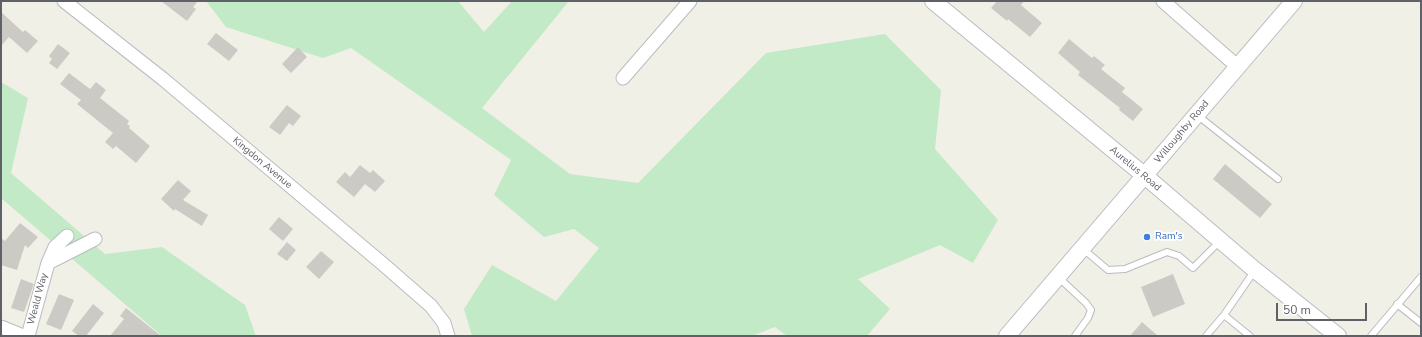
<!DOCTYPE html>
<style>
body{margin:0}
#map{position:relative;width:1422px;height:337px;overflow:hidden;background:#f1f0e7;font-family:"Nunito Sans",sans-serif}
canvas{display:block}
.frame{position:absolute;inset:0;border:2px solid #5e6268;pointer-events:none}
.scale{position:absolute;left:1276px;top:303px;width:91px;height:18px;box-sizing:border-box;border:2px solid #5e6268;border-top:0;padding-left:5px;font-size:12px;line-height:14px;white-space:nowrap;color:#5e6268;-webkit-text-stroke:3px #fff;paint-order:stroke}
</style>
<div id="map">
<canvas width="1422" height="337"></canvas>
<div class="frame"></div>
<div class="scale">50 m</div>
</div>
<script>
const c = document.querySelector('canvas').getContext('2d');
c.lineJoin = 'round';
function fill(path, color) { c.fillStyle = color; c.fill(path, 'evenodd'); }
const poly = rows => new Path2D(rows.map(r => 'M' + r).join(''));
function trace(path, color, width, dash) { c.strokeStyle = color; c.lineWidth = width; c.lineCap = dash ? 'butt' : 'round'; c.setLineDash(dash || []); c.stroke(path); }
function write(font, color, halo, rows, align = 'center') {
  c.font = font + ' "Nunito Sans",sans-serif'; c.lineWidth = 3.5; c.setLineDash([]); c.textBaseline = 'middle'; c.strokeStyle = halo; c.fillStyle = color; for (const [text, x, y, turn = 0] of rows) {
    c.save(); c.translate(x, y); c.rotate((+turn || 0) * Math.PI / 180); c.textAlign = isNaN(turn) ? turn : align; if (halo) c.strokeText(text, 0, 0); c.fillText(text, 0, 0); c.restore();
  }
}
fill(poly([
 [206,1,458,1,484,32,512,1,569,1,482,108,570,174,638,183,766,53,885,34,941,90,935,149,998,220,973,263,940,245,858,279,890,309,867,336,787,336,775,327,752,336,472,336,464,309,492,265,556,301,599,248,574,229,544,237,494,195,511,160,351,48,323,58,226,27],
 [1,82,28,98,11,173,105,254,162,247,245,305,256,336,162,336,1,198]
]), '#c3eac6');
fill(poly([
 [161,1,198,1,193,7,196,9,187,21],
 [997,1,1024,1,1021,5,1042,23,1030,37,1008,19,1007,21,991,8],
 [1,12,23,32,25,30,38,41,27,53,9,37,1,46],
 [216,33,238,50,229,61,207,44],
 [1069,39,1092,58,1094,56,1105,65,1101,69,1125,88,1122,92,1143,109,1133,121,1119,110,1120,108,1078,75,1080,72,1058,53],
 [58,44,70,53,57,69,49,63,52,59,49,56],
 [298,47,307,57,291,73,282,64],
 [69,73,90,89,96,82,106,90,100,98,129,121,127,124,130,126,129,128,150,146,136,163,116,146,113,149,105,142,113,133,77,104,81,100,60,84],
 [287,105,301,116,293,126,289,123,280,135,269,127],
 [1225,164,1272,204,1260,218,1213,179],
 [360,165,370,173,373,170,385,181,375,192,365,184,354,197,336,182,345,172,350,177],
 [178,180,191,191,183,200,208,215,202,226,175,209,174,211,161,199],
 [279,217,293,229,283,241,269,229],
 [20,223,38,237,28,248,25,245,17,270,1,265,1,238,5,241],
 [287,242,296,250,287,261,277,254],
 [321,251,334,262,319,279,306,267],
 [1173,274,1185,304,1153,317,1141,287],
 [21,279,34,284,24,312,11,308],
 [59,294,74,300,61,330,46,324],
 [93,304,104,313,86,336,79,336,72,331],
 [126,308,161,336,110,336,124,319,120,316],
 [1142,322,1158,336,1130,336]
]), '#cccac4');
const service = poly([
 [1197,115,1278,179],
 [1082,248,1108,270,1125,269,1167,252,1179,256,1193,268,1220,241],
 [1058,277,1086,303,1091,310,1088,318,1075,336],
 [1397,304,1421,323],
 [1224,315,1250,336],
 [1206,336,1224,315,1255,270],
 [1371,336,1421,277]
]);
const minor = poly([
 [64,1,163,79,384,265,431,306,444,323,448,336],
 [1163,1,1238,67],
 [623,78,690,1],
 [48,263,95,239],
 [1,327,23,336],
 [28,336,48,263,55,247,67,236]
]);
const tertiary = poly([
 [933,1,1145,176,1255,270,1338,336],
 [1007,336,1294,1]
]);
trace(service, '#b9bcc1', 8);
trace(minor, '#b9bcc1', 15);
trace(tertiary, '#b9bcc1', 18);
trace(service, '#fff', 6);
trace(minor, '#fff', 13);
trace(tertiary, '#fff', 16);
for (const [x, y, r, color] of [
 [1147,237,4,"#3f7fe0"]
]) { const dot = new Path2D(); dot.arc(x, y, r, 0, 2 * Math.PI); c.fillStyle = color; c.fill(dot); trace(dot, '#fff', 1.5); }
write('10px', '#5e6268', '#fff', [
 ["Willoughby Road",1182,132,-50],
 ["Kingdon Avenue",262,163,40],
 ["Aurelius Road",1135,169,40],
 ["Weald Way",38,299,-75]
]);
write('10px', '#366cbe', '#fff', [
 ["Ram's",1155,237]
], 'left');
</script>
